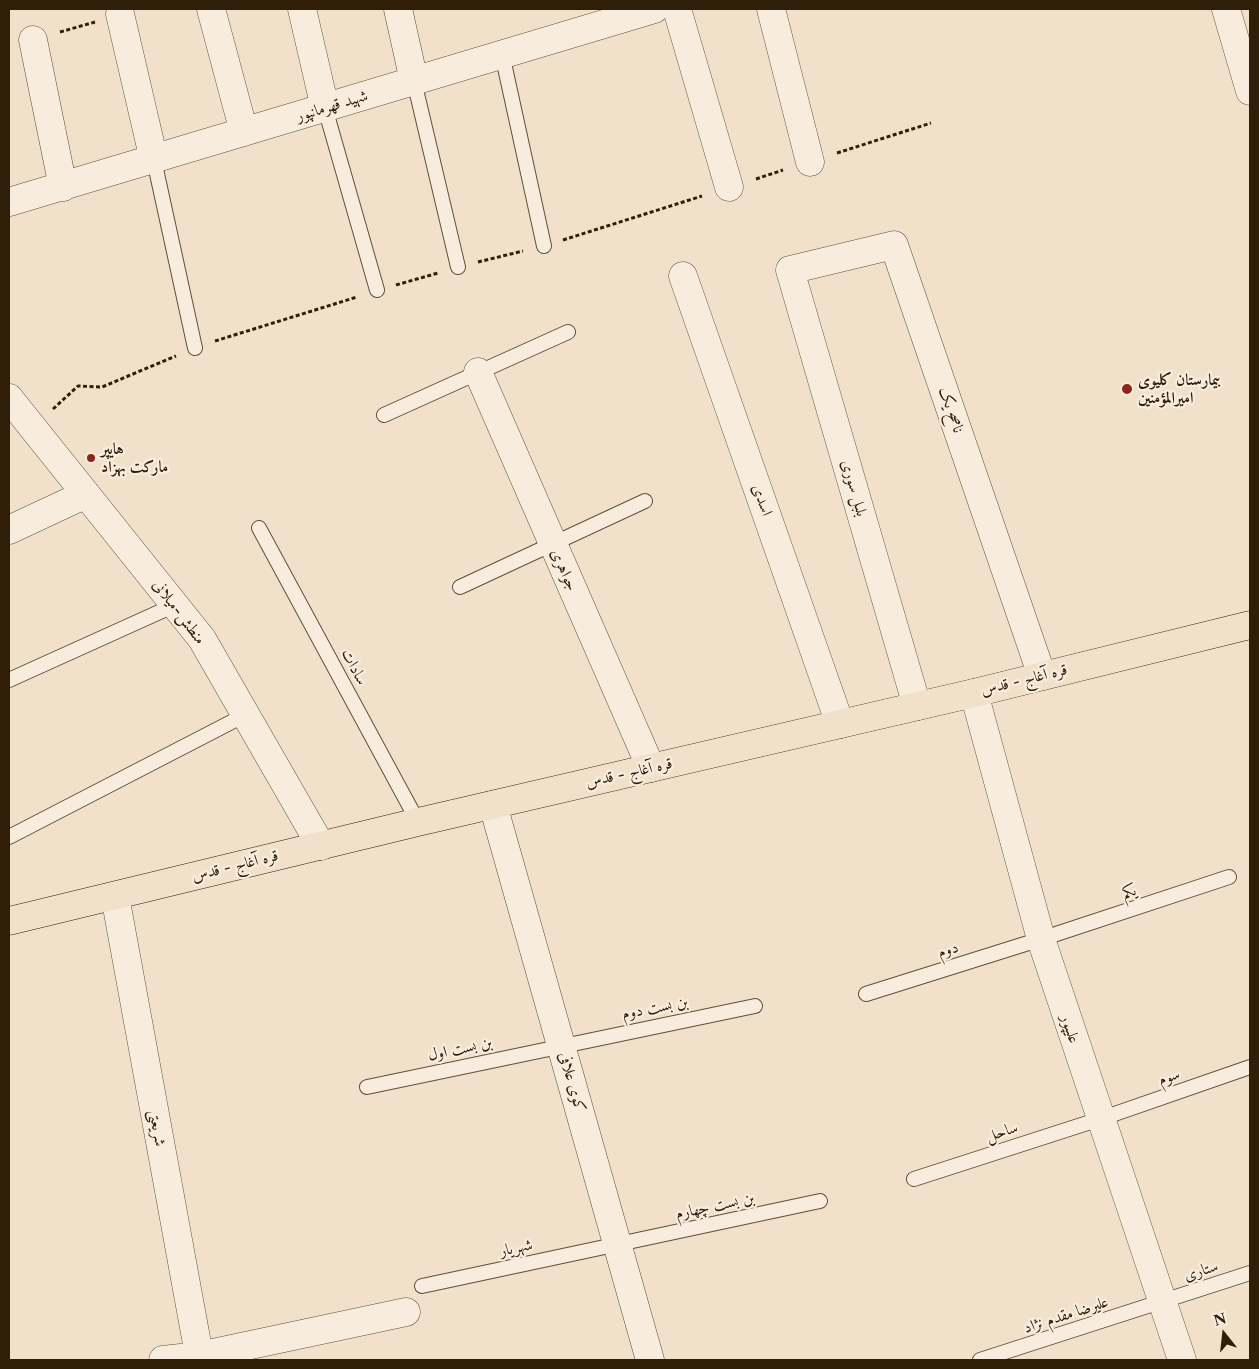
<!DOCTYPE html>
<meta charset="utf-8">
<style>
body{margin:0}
#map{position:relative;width:1259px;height:1369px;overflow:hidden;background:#f2e1ca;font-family:"Libre Caslon Text",serif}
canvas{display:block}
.frame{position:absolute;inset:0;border:10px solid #2f1f08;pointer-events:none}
.north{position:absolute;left:1199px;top:1309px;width:50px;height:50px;-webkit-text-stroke:4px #f7ecdd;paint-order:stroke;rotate:344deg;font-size:14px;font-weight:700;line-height:20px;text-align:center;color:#2f1f08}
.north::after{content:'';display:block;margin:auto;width:18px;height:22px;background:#2f1f08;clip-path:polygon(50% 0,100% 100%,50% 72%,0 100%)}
</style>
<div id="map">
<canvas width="1259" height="1369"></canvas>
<div class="frame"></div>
<div class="north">N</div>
</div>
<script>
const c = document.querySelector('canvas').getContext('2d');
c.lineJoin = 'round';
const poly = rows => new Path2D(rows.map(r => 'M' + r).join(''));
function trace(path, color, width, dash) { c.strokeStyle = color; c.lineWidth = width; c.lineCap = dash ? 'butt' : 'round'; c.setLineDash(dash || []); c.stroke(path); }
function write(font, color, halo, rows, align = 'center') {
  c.font = font + ' "Libre Caslon Text",Amiri,serif'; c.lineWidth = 4.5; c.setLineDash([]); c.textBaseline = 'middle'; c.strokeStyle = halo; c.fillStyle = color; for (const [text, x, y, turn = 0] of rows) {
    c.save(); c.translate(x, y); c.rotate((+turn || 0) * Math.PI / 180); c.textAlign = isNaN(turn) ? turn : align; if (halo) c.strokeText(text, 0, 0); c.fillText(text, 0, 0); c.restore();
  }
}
const service = poly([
 [502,54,544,246],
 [414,81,458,267],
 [325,108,377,290],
 [154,160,195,348],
 [384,415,568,332],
 [259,528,418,822],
 [460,587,645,501],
 [9,680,175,605],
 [9,837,245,715],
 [866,994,1041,939,1229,877],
 [367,1087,755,1006],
 [914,1179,1100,1119,1250,1067],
 [422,1286,820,1201],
 [980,1360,1250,1273]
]);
const minor = poly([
 [211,9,244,132],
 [302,9,325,108],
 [398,9,414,81],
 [677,9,729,187],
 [771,9,810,162],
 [120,14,154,160],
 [33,40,63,187],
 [9,202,654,9],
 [683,276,840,724],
 [478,372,651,768],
 [9,398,202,639,321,846],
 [9,530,86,494],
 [974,693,1041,939,1182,1360],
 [917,706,790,270,894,245,1042,676],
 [493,805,650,1360],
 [115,896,200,1360],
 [163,1360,199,1356,406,1312]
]);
const tertiary = poly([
 [1226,9,1250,91]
]);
const primary = poly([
 [9,921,418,822,974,693,1250,625]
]);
trace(service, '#605038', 16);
trace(minor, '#605038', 29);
trace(tertiary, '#605038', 29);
trace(primary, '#2f1f08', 29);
trace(poly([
 [60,32,95,22],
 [837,153,931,123],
 [756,179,783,170],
 [563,240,702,196],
 [478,262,523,251],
 [396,285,438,273],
 [215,341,357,297],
 [53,409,78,386,102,387,176,356]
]), '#2f1f08', 3, [4, 2.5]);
trace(service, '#f7ecdd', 14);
trace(minor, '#f7ecdd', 28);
trace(tertiary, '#f7ecdd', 28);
trace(primary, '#f2e1ca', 28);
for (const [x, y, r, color] of [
 [1127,389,6,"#8f2418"],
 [91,458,5,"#8f2418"]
]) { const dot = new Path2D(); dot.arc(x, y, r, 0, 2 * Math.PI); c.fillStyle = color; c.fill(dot); trace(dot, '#f7ecdd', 2); }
write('16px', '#2f1f08', '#f7ecdd', [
 ["شهید قهرمانپور",332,106,-17],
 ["ناصح یک",951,410,71],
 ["بلبل سوری",854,488,74],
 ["اسدی",762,500,71],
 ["جواهری",564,570,66],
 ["منطش-میلانی",179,612,53],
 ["سادات",354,667,62],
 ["قره آغاج - قدس",1024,680,-14],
 ["قره آغاج - قدس",629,773,-13],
 ["قره آغاج - قدس",235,866,-14],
 ["یکم",1129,892,-18],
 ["دوم",948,950,-17],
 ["بن بست دوم",655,1008,-11],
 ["علیپور",1070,1029,72],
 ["بن بست اول",460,1049,-12],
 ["سوم",1169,1077,-19],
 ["کوی علافی",572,1082,74],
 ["شریعتی",157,1128,80],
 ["ساحل",1002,1132,-18],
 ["بن بست چهارم",715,1206,-12],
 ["شهریار",516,1248,-12],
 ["ستاری",1201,1271,-18],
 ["علیرضا مقدم نژاد",1066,1315,-18]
]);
write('bold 16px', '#2f1f08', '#f7ecdd', [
 ["بیمارستان کلیوی",1138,380],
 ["امیرالمؤمنین",1138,398],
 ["هایپر",101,449],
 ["مارکت بهزاد",101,467]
], 'left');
</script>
